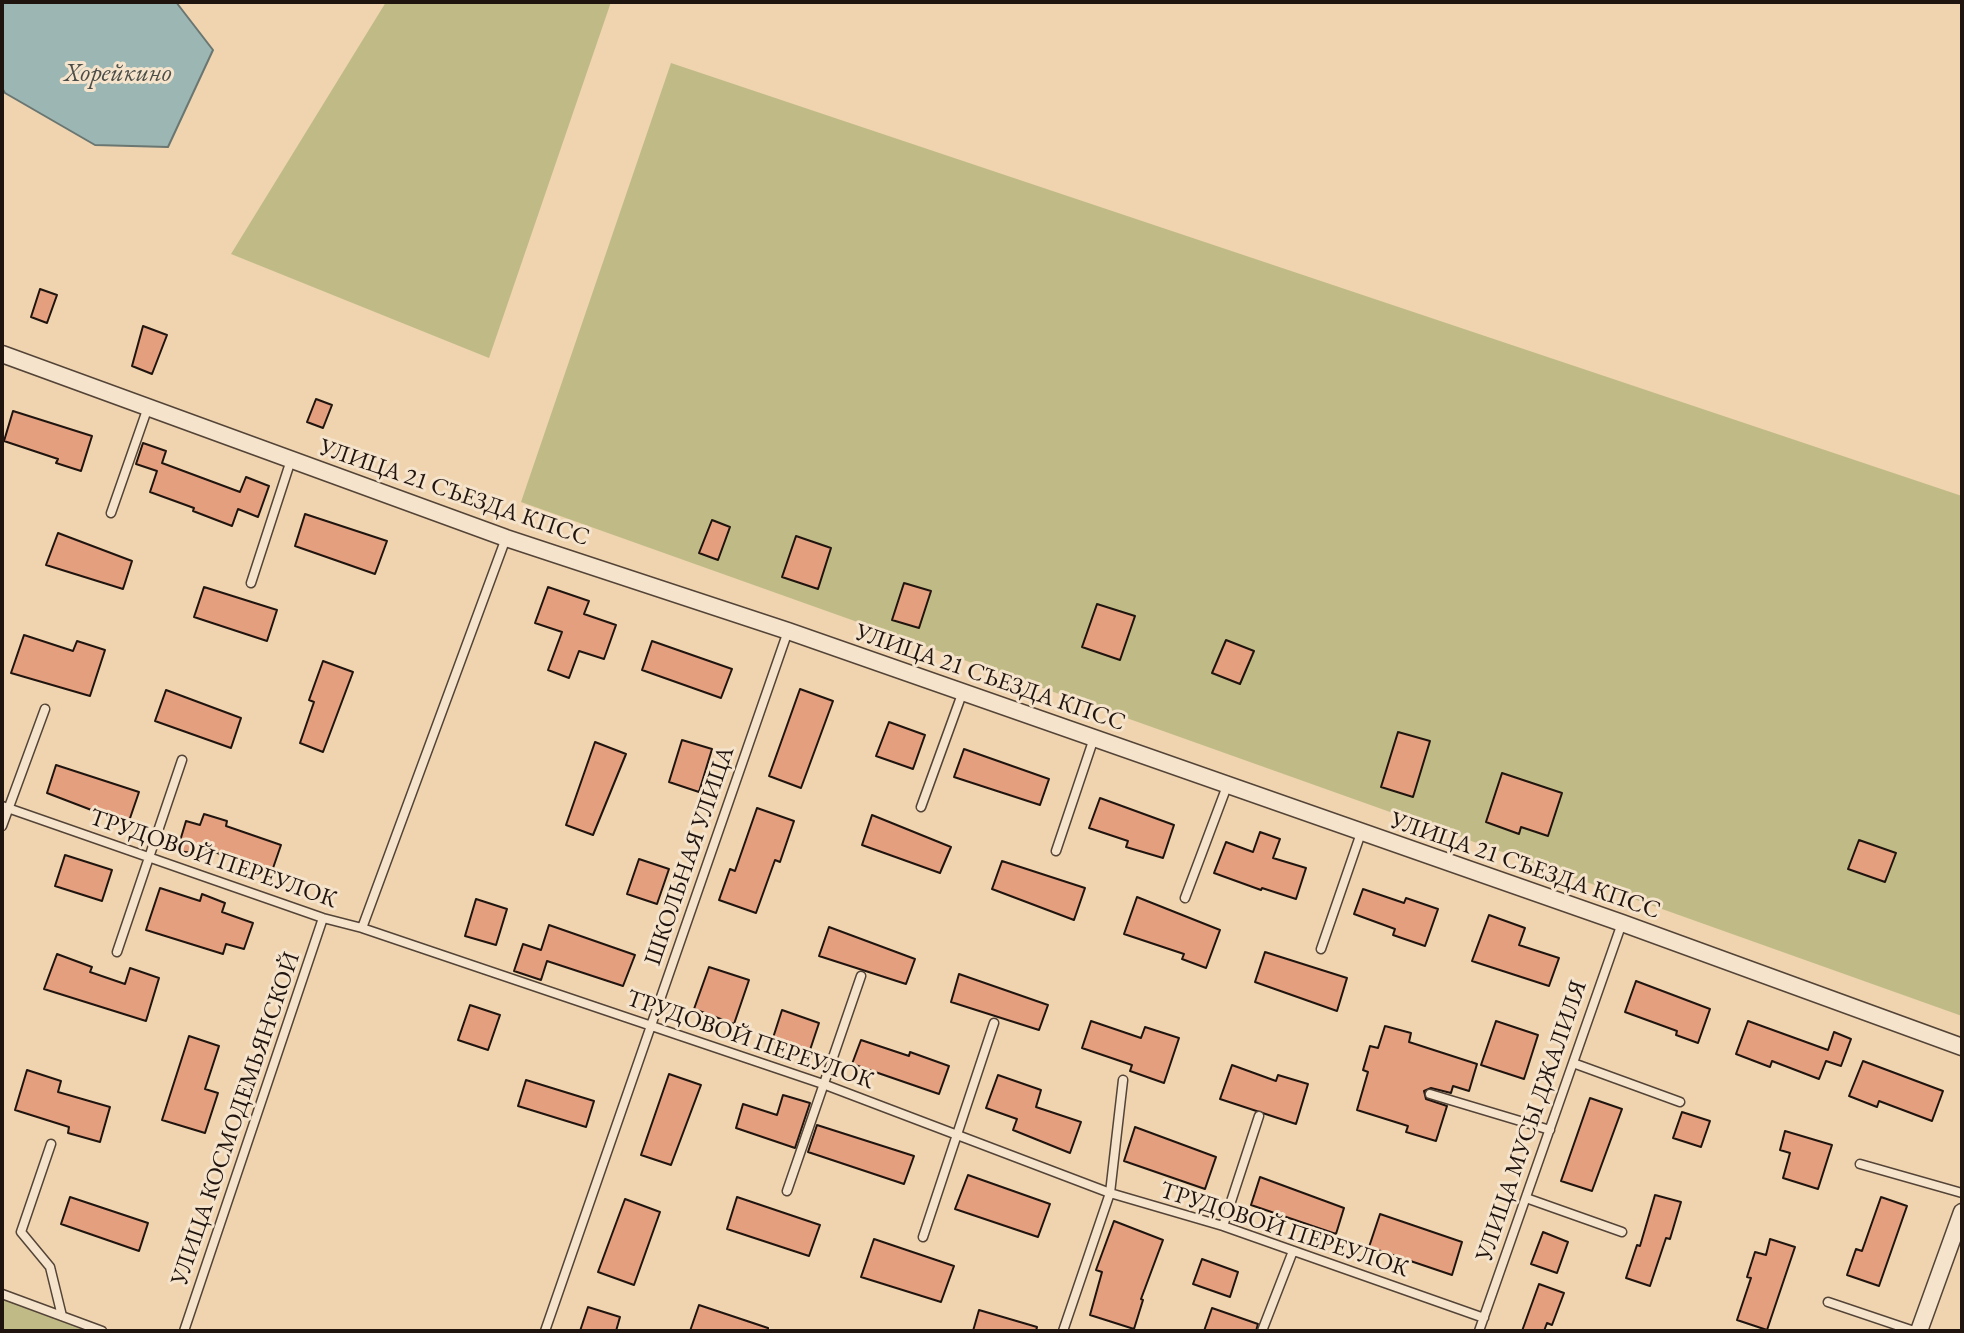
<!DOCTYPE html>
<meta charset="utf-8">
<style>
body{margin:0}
#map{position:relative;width:1964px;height:1333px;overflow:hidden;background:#efd4af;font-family:"EB Garamond",serif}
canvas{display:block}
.frame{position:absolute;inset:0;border:4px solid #20140f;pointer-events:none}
</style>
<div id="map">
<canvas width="1964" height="1333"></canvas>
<div class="frame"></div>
</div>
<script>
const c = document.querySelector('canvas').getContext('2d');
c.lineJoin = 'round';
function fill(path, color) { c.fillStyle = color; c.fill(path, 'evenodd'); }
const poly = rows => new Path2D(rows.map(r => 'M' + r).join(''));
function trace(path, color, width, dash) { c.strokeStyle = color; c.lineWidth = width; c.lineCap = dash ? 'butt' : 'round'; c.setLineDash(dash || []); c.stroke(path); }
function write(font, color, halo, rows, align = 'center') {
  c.font = font + ' "EB Garamond",serif'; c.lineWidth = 6; c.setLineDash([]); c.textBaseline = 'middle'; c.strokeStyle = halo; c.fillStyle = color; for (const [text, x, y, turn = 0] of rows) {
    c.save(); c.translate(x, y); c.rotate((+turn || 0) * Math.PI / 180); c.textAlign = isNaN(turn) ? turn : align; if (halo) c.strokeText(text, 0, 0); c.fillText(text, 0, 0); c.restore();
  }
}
fill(poly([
 [386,2,611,2,489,358,231,254],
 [671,63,1962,496,1962,1016,521,502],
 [2,1294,102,1331,2,1331]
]), '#c0bb86');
const water = poly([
 [2,2,176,2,213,50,168,147,95,145,5,93,2,88,2,2]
]);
fill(water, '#9cb7b3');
trace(water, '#6a7671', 2);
const building = poly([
 [40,289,57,295,47,323,31,317,40,289],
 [143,326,167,335,152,374,132,366,143,326],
 [316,399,332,405,323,428,307,422,316,399],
 [13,411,92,436,81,471,56,463,58,459,4,441,13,411],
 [143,443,166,451,162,463,240,492,246,477,269,486,258,517,238,509,232,526,193,511,194,508,150,492,157,471,136,464,143,443],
 [305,514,387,541,375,574,295,546,305,514],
 [712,520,730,527,718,560,699,553,712,520],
 [58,533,132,561,123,589,46,565,58,533],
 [796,536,831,548,818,589,782,577,796,536],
 [904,583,931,591,919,628,892,620,904,583],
 [204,587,277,610,267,641,194,617,204,587],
 [548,587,589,601,584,614,616,625,604,659,579,651,569,678,548,670,562,632,535,623,548,587],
 [1097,604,1135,616,1120,660,1082,647,1097,604],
 [24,635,73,651,77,641,105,650,90,696,11,673,24,635],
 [1226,640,1254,651,1240,684,1212,673,1226,640],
 [652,641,732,669,721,698,642,670,652,641],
 [323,661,353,672,323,752,300,743,314,702,309,700,323,661],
 [800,689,833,701,801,788,769,776,800,689],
 [166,690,241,718,231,748,155,721,166,690],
 [889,722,925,735,913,769,876,756,889,722],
 [1398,732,1430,741,1413,797,1381,787,1398,732],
 [682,740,712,749,699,792,669,782,682,740],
 [595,742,626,754,593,835,566,825,595,742],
 [964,749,1049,779,1040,805,954,777,964,749],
 [56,765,139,792,128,824,47,793,56,765],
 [1502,773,1562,793,1548,836,1521,827,1519,834,1486,822,1502,773],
 [1100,798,1174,825,1163,858,1126,847,1128,841,1089,828,1100,798],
 [757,808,794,821,780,862,775,860,756,913,719,900,730,869,735,871,757,808],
 [204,814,227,821,226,826,281,845,272,871,196,846,194,853,177,851,186,821,200,825,204,814],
 [872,815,951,847,940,873,862,845,872,815],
 [1260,832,1280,839,1273,858,1306,868,1296,899,1262,888,1261,890,1214,873,1226,842,1253,852,1260,832],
 [1859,840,1896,853,1885,882,1848,869,1859,840],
 [65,855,112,870,102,901,55,886,65,855],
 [639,859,669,869,657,904,627,894,639,859],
 [1002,861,1085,888,1074,920,992,889,1002,861],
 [160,888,200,901,202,894,225,903,222,912,253,923,244,949,226,944,223,954,146,930,160,888],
 [1363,889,1404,903,1406,898,1438,909,1425,946,1393,935,1395,929,1354,914,1363,889],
 [1137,897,1220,930,1206,968,1182,959,1184,954,1124,934,1137,897],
 [476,899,507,909,496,945,465,936,476,899],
 [1489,915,1525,928,1519,945,1559,958,1549,986,1472,961,1489,915],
 [549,925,635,955,623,986,547,961,541,980,514,971,523,944,541,950,549,925],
 [829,927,915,959,906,984,819,956,829,927],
 [1265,952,1347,978,1337,1011,1255,982,1265,952],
 [57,954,92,967,90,972,125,984,130,968,159,978,146,1021,44,989,57,954],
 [709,967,749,980,734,1024,694,1009,709,967],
 [959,974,1048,1005,1039,1030,951,1002,959,974],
 [1636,981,1710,1009,1698,1043,1676,1035,1677,1031,1625,1012,1636,981],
 [470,1005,500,1015,488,1050,458,1040,470,1005],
 [782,1010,819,1023,809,1053,772,1041,782,1010],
 [1091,1021,1141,1038,1145,1027,1179,1038,1164,1083,1130,1071,1132,1065,1082,1048,1091,1021],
 [1496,1021,1538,1035,1524,1079,1481,1065,1496,1021],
 [1748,1021,1828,1050,1834,1032,1851,1039,1841,1066,1826,1061,1819,1079,1772,1061,1770,1067,1736,1054,1748,1021],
 [1385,1026,1411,1033,1409,1042,1477,1064,1469,1091,1453,1086,1451,1093,1431,1088,1424,1091,1426,1099,1447,1106,1436,1141,1406,1132,1408,1126,1357,1110,1368,1072,1363,1070,1370,1046,1378,1048,1385,1026],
 [189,1036,219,1046,205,1089,218,1093,205,1133,162,1120,189,1036],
 [861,1040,909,1056,910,1052,949,1066,939,1094,852,1064,861,1040],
 [1863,1061,1943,1091,1932,1121,1879,1101,1877,1107,1849,1096,1863,1061],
 [1232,1065,1276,1081,1278,1075,1308,1084,1296,1124,1220,1099,1232,1065],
 [27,1070,61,1081,58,1092,110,1107,100,1142,68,1133,69,1127,15,1110,27,1070],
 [669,1074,701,1085,671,1165,641,1155,669,1074],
 [998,1075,1041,1090,1036,1107,1081,1122,1070,1153,1013,1130,1017,1119,986,1108,998,1075],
 [526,1080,594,1101,586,1127,518,1106,526,1080],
 [783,1095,810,1103,795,1148,736,1128,743,1104,777,1115,783,1095],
 [1590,1098,1622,1109,1592,1191,1561,1181,1590,1098],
 [1682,1112,1710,1121,1701,1147,1673,1138,1682,1112],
 [817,1125,914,1156,904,1184,808,1152,817,1125],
 [1135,1127,1216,1157,1205,1189,1124,1161,1135,1127],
 [1785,1131,1832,1145,1818,1189,1783,1178,1790,1153,1780,1150,1785,1131],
 [968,1175,1050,1204,1038,1237,955,1209,968,1175],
 [1260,1177,1344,1208,1336,1234,1251,1205,1260,1177],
 [1655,1195,1681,1202,1670,1239,1666,1238,1650,1286,1626,1278,1637,1245,1640,1246,1655,1195],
 [70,1197,148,1223,139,1251,61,1224,70,1197],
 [737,1197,820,1225,809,1256,727,1229,737,1197],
 [1881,1197,1907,1206,1879,1286,1847,1275,1856,1249,1862,1251,1881,1197],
 [625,1199,660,1212,634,1285,598,1272,625,1199],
 [1380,1214,1462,1242,1452,1275,1369,1247,1380,1214],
 [1114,1221,1163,1240,1141,1299,1143,1300,1134,1329,1090,1315,1102,1272,1096,1270,1114,1221],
 [1543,1232,1568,1242,1557,1273,1531,1264,1543,1232],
 [874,1239,954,1266,941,1302,861,1277,874,1239],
 [1770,1239,1795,1247,1767,1330,1737,1320,1751,1278,1747,1277,1755,1252,1766,1255,1770,1239],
 [1202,1259,1238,1272,1230,1297,1193,1284,1202,1259],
 [1539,1284,1564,1293,1552,1325,1547,1323,1544,1331,1522,1331,1539,1284],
 [699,1305,768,1328,768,1331,690,1331,699,1305],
 [588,1307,620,1317,616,1331,580,1331,588,1307],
 [1212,1308,1258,1324,1256,1331,1204,1331,1212,1308],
 [979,1310,1037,1327,1036,1331,973,1331,979,1310]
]);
fill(building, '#e49f7f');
trace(building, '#20140f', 2);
const lane = poly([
 [111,513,148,407],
 [251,583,291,460],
 [2,806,323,918,362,928,823,1084,1110,1193,1223,1226,1484,1318],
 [921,807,962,694],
 [2,826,45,709],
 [1056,851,1094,738],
 [1185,898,1227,786],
 [362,928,506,538],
 [1321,949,1361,833],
 [117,952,182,760],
 [1573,1063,1680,1102],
 [1430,1094,1550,1130],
 [51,1144,21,1232,50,1267,62,1316],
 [1860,1164,1962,1193],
 [787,1191,861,976],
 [1526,1198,1622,1232],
 [1223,1226,1259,1116],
 [923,1237,994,1023],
 [2,1294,102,1331],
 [1828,1302,1914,1331],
 [184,1331,323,918],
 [545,1331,788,631],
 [1063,1331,1110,1193,1123,1080],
 [1262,1331,1293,1251],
 [1479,1331,1622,923]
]);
const street = poly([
 [2,354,506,538,788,631,1094,738,1622,923,1962,1047],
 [1919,1331,1962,1212]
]);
trace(lane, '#544437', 11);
trace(street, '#544437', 19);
trace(lane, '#f5e3cb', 8);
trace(street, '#f5e3cb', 16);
write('24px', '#20140f', '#f5e3cb', [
 ["УЛИЦА 21 СЪЕЗДА КПСС",454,493,19],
 ["УЛИЦА 21 СЪЕЗДА КПСС",990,678,19],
 ["ШКОЛЬНАЯ УЛИЦА",690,856,-71],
 ["ТРУДОВОЙ ПЕРЕУЛОК",213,859,19],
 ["УЛИЦА 21 СЪЕЗДА КПСС",1525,866,19],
 ["ТРУДОВОЙ ПЕРЕУЛОК",750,1040,19],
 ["УЛИЦА КОСМОДЕМЬЯНСКОЙ",236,1119,-71],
 ["УЛИЦА МУСЫ ДЖАЛИЛЯ",1532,1121,-71],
 ["ТРУДОВОЙ ПЕРЕУЛОК",1284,1230,18]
]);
write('italic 26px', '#4b4d48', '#f5e3cb', [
 ["Хорейкино",118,74]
]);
</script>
